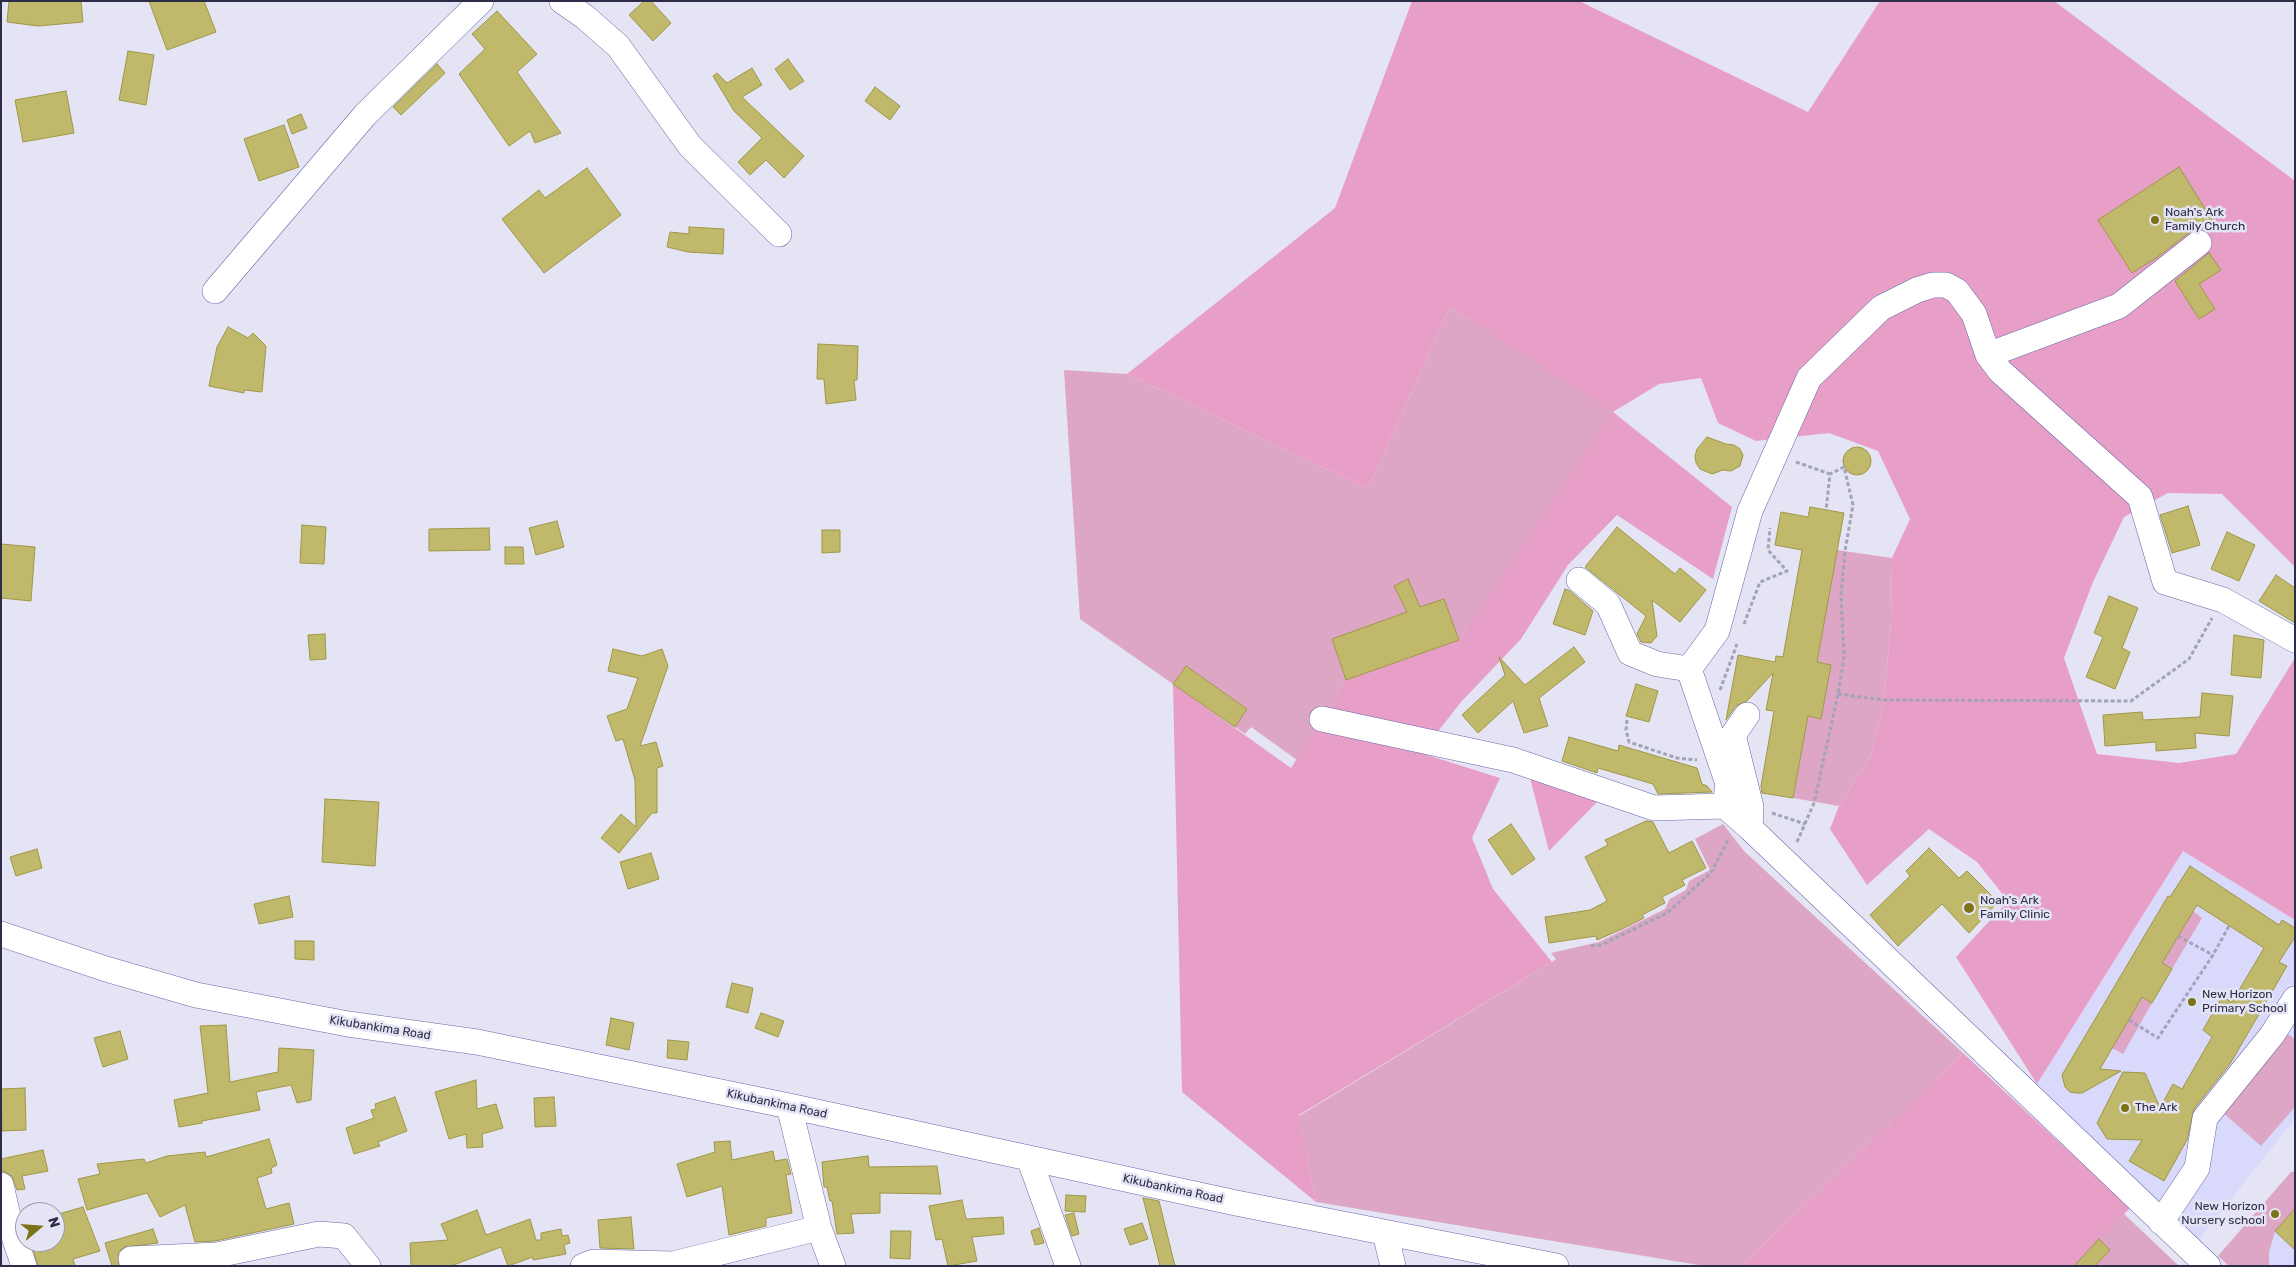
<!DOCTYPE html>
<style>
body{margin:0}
#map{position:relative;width:2296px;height:1267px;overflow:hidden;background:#e4e4f4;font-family:Rubik,sans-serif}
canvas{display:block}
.frame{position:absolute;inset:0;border:2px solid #2d2c49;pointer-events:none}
.north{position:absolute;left:15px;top:1202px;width:50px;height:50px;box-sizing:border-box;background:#e4e4f4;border:1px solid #9b9ab0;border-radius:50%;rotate:72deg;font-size:14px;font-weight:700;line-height:20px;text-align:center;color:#2d2c49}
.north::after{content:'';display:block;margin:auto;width:18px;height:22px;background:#7b7316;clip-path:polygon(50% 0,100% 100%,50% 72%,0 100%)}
</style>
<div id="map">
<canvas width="2296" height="1267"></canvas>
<div class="frame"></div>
<div class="north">N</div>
</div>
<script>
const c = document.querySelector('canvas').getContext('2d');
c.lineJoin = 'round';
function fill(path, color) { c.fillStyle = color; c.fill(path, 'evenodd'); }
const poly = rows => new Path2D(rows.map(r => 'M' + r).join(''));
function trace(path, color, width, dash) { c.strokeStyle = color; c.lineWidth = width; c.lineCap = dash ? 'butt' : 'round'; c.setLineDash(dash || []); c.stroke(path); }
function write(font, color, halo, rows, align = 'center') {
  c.font = font + ' Rubik,sans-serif'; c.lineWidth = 5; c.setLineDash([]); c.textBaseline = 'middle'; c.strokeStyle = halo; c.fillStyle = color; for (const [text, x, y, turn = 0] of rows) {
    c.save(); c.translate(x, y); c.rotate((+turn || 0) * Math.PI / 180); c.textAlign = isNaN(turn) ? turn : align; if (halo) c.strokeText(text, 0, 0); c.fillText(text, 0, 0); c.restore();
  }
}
fill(poly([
 [2183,851,2295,920,2295,1119,2196,1243,2037,1084],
 [2291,1172,2295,1172,2295,1266,2229,1266,2218,1256]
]), '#d9d9fb');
fill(poly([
 [1450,307,1613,412,1459,640,1444,599,1332,639,1346,680,1297,760,1251,727,1245,734,1235,727,1247,709,1186,666,1173,684,1080,619,1064,370,1127,374,1368,489],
 [1837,550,1892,558,1891,622,1884,700,1871,756,1839,806,1793,798,1808,716,1821,719,1831,665,1817,662],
 [1723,824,1744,851,1963,1053,1741,1266,1705,1266,1316,1202,1299,1116,1552,962,1556,959,1551,953,1599,942,1665,909,1670,899,1686,890,1689,881,1710,870,1695,839],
 [2193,911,2202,918,2172,969,2162,963],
 [2142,997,2152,1003,2123,1054,2112,1048],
 [2288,1034,2295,1039,2295,1107,2261,1146,2221,1111],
 [2291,1172,2295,1172,2295,1213,2290,1215,2275,1231,2269,1252,2269,1266,2229,1266,2218,1256],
 [2124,1214,2179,1266,2095,1266,2110,1250,2099,1239]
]), '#dea6c5');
fill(poly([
 [1412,1,1579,1,1808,112,1880,1,2054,1,2295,181,2295,567,2222,494,2168,493,2124,517,2093,582,2064,658,2097,754,2179,763,2236,754,2295,658,2295,920,2183,851,2037,1084,1956,957,2008,901,1977,862,1929,829,1867,885,1830,829,1839,806,1871,756,1884,700,1891,622,1892,558,1910,519,1878,451,1829,433,1756,441,1718,423,1701,378,1659,384,1613,412,1732,507,1713,579,1617,515,1568,565,1521,639,1461,702,1421,753,1500,778,1472,838,1493,889,1552,962,1299,1115,1316,1202,1182,1092,1173,684,1291,768,1346,680,1459,640,1612,412,1450,307,1368,489,1127,374,1335,208],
 [1530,778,1601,798,1549,851],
 [1963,1053,2130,1208,2074,1266,1741,1266]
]), '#e79fc8');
const building = poly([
 [9,1,81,1,83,22,38,26,7,22,9,1],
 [149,1,204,1,216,32,167,50,149,1],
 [644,1,651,1,671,23,653,41,629,15,644,1],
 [497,11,537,54,517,72,561,133,535,143,530,131,509,146,459,74,485,49,472,34,497,11],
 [128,51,154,55,146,105,119,100,128,51],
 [788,59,804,81,790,90,775,69,788,59],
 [437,64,445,73,401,115,393,107,437,64],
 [752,68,762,85,742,97,804,156,784,178,766,160,750,175,738,162,762,138,734,111,713,76,717,73,727,83,752,68],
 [875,87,900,106,890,120,865,101,875,87],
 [66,91,74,133,23,142,15,100,66,91],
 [301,114,307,128,292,134,287,120,301,114],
 [284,125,299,167,259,181,244,139,284,125],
 [2179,167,2212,220,2190,232,2159,256,2132,273,2098,220,2179,167],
 [587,168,621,215,544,273,502,219,539,190,545,198,587,168],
 [689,227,724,229,723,254,688,252,667,247,670,232,689,234,689,227],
 [2209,253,2221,270,2199,284,2215,309,2199,319,2175,281,2209,253],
 [228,327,248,338,253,333,266,346,262,392,244,390,244,393,209,386,217,347,228,327],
 [818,344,858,346,857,380,854,380,856,400,826,404,824,379,817,379,818,344],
 [1707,437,1726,444,1734,445,1740,449,1743,455,1740,466,1731,471,1723,470,1712,474,1700,469,1696,463,1695,456,1697,449,1707,437],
 '1843 461a14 14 0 1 1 28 0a14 14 0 1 1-28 0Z',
 [2188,506,2200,545,2172,553,2160,515,2188,506],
 [1810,507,1844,513,1817,662,1831,665,1821,719,1808,716,1793,798,1762,793,1761,786,1774,711,1766,710,1773,673,1747,701,1736,706,1726,720,1738,655,1775,662,1776,656,1783,657,1802,550,1775,545,1781,512,1808,517,1810,507],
 [557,521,564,547,536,555,529,528,557,521],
 [302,525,326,527,324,564,300,563,302,525],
 [1617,527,1675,574,1680,568,1706,590,1680,622,1652,600,1657,636,1651,643,1641,642,1637,634,1646,616,1585,567,1617,527],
 [489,528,490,550,429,551,429,529,489,528],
 [822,530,840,530,840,552,822,553,822,530],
 [2227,532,2255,545,2239,581,2211,569,2227,532],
 [1,544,35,547,31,601,1,598,1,544],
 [505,547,523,547,524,564,505,564,505,547],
 [2276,575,2295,588,2295,623,2259,601,2276,575],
 [1408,579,1420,607,1444,599,1459,640,1346,680,1332,639,1407,612,1394,586,1408,579],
 [1565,589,1570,591,1593,611,1585,635,1553,624,1565,589],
 [2109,596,2138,608,2122,648,2130,652,2115,689,2086,677,2103,637,2094,633,2109,596],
 [325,634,326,659,310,660,308,635,325,634],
 [2234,635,2264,640,2261,678,2231,675,2234,635],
 [1574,647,1585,662,1539,698,1548,726,1524,733,1513,701,1478,733,1462,715,1505,675,1499,657,1525,685,1574,647],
 [613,649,642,656,662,649,668,666,640,746,656,742,663,766,657,768,657,813,652,813,619,853,601,838,621,814,636,827,635,780,623,739,616,741,607,716,627,709,638,678,608,671,613,649],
 [1186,666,1247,709,1235,727,1173,684,1186,666],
 [1636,684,1658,691,1649,722,1626,716,1636,684],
 [2202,693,2233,696,2229,736,2195,733,2196,748,2156,751,2156,742,2105,746,2103,715,2142,712,2143,720,2200,717,2202,693],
 [1569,737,1618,751,1619,745,1697,768,1702,784,1707,786,1712,792,1658,794,1653,784,1598,768,1597,773,1562,761,1569,737],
 [325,799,379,802,375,866,322,862,325,799],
 [1646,821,1653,822,1669,853,1692,841,1706,868,1682,880,1685,885,1662,897,1665,903,1642,915,1644,918,1622,929,1597,940,1596,936,1549,943,1545,917,1590,910,1607,901,1585,857,1608,845,1605,840,1646,821],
 [1511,824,1535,859,1512,875,1488,840,1511,824],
 [1929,848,1959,878,1967,871,1998,902,1969,933,1942,904,1898,946,1870,915,1910,876,1906,871,1929,848],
 [37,849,42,868,16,876,10,857,37,849],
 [651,853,659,879,628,889,620,862,651,853],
 [2190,866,2279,925,2282,920,2295,928,2295,937,2279,962,2287,966,2230,1064,2194,1109,2187,1140,2164,1181,2129,1161,2142,1140,2107,1139,2097,1123,2123,1072,2145,1073,2160,1108,2173,1084,2182,1089,2212,1037,2203,1030,2222,997,2232,1002,2264,948,2197,905,2162,963,2172,969,2152,1003,2142,997,2100,1069,2121,1071,2082,1093,2075,1093,2070,1092,2065,1087,2062,1075,2168,896,2170,897,2190,866],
 [289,896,293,917,259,924,254,904,289,896],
 [295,941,314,941,314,960,295,959,295,941],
 [732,983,753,988,748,1013,726,1007,732,983],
 [761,1013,784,1021,778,1037,755,1028,761,1013],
 [611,1018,634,1023,629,1050,606,1045,611,1018],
 [226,1025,230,1082,278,1072,279,1048,314,1050,311,1100,297,1103,291,1085,256,1092,260,1110,202,1121,202,1123,179,1127,174,1100,208,1093,200,1026,226,1025],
 [120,1031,128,1059,103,1067,94,1038,120,1031],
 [668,1040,689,1042,687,1060,667,1058,668,1040],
 [476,1080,477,1109,496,1104,503,1128,482,1134,483,1147,467,1148,466,1134,449,1139,435,1092,476,1080],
 [25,1088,26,1130,2,1131,1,1089,25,1088],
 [395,1097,407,1131,378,1142,380,1146,354,1154,346,1128,374,1118,371,1110,376,1109,375,1104,395,1097],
 [554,1097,556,1126,535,1127,534,1098,554,1097],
 [269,1139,277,1165,271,1168,272,1173,257,1178,266,1209,289,1203,294,1224,215,1241,195,1242,185,1205,160,1217,147,1193,87,1210,78,1179,100,1174,97,1164,144,1159,146,1163,167,1156,205,1152,206,1157,269,1139],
 [730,1141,732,1160,773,1151,775,1161,787,1159,791,1174,786,1175,792,1213,766,1218,766,1226,729,1235,722,1186,687,1197,677,1164,715,1152,714,1142,730,1141],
 [43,1150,48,1171,22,1176,25,1189,17,1190,12,1176,2,1171,1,1159,43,1150],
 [868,1156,869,1167,937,1166,941,1194,880,1193,880,1213,851,1214,854,1233,837,1234,832,1201,830,1201,827,1187,824,1187,822,1162,868,1156],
 [1066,1195,1086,1196,1085,1212,1065,1211,1066,1195],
 [1143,1198,1159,1201,1175,1266,1160,1266,1143,1198],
 [962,1200,966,1219,1003,1217,1004,1234,972,1237,977,1261,948,1266,942,1239,936,1240,929,1206,962,1200],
 [83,1207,100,1251,73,1259,75,1266,38,1266,31,1242,55,1242,55,1215,83,1207],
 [2295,1209,2295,1250,2275,1231,2295,1209],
 [477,1210,486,1235,530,1219,536,1240,541,1240,541,1233,561,1229,562,1236,568,1235,570,1243,564,1245,566,1254,533,1260,533,1257,508,1266,501,1247,451,1266,411,1266,410,1243,448,1240,441,1224,477,1210],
 [1074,1213,1079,1234,1072,1236,1065,1215,1074,1213],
 [631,1217,634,1249,600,1248,598,1220,631,1217],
 [1142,1223,1148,1239,1130,1245,1124,1229,1142,1223],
 [1039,1228,1044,1243,1035,1245,1031,1231,1039,1228],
 [153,1229,158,1243,124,1247,118,1253,119,1266,112,1266,105,1243,153,1229],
 [891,1231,911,1231,910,1259,890,1258,891,1231],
 [2099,1239,2110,1250,2095,1266,2074,1266,2099,1239]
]);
fill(building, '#c0b96c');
trace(building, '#9e9745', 1);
const minor = poly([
 [562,1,585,17,618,46,690,146,779,234],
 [215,291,365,115,481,1],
 [1988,355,2119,306,2199,243],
 [1579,580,1608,604,1630,653,1657,664,1689,669],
 [1747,715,1733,735,1751,807,1750,828],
 [1322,719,1513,760,1654,808,1725,806,1750,828,2208,1266],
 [1725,806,1728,784,1689,669,1717,631,1750,511,1809,378,1881,308,1917,290,1933,285,1946,285,1957,291,1974,314,1988,355,2000,371,2140,497,2165,582,2223,600,2295,640],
 [1,934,106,969,196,995,348,1024,477,1042,789,1106,1236,1203,1556,1266],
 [789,1106,819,1228,833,1266],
 [1029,1158,1068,1266],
 [1,1185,10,1225,24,1266],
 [2161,1222,2197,1168,2205,1118,2272,1035,2295,999],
 [1385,1233,1393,1266],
 [131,1259,217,1255,319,1234,344,1236,368,1266],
 [583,1266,593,1262,673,1264,819,1228]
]);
trace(minor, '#6a67aa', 26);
trace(poly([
 [1796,462,1830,474],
 [1744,624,1760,582,1787,571,1768,550,1770,528],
 [1720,690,1737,644],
 [1838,694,1884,700,2131,701,2189,659,2212,618],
 [1627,720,1626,730,1629,742,1677,758,1697,760],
 [1772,813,1805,824],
 [1797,842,1814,803,1838,694,1844,657,1841,596,1845,551,1853,505,1844,467,1830,474,1826,510],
 [2178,936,2213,955],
 [1591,946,1601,945,1667,913,1711,873,1729,838],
 [2129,1020,2158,1038,2213,955,2229,926]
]), '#a3a3b7', 3, [4, 2.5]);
trace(minor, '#fff', 25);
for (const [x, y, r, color] of [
 [2155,220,5,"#7b7316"],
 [1969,908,6,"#7b7316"],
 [2192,1002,5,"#7b7316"],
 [2125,1108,5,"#7b7316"],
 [2275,1214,5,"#7b7316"]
]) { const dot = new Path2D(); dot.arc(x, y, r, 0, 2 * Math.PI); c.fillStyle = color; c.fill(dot); trace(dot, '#e4e4f4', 2); }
write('12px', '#2d2c49', '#e4e4f4', [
 ["Noah's Ark",2165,213],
 ["Family Church",2165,227],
 ["Noah's Ark",1980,901],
 ["Family Clinic",1980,915],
 ["New Horizon",2202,995],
 ["Primary School",2202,1009],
 ["The Ark",2135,1108],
 ["New Horizon",2265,1207,"right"],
 ["Nursery school",2265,1221,"right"]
], 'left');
write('12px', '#2d2c49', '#e4e4f4', [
 ["Kikubankima Road",380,1028,9],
 ["Kikubankima Road",777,1104,12],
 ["Kikubankima Road",1173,1189,12]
]);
</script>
